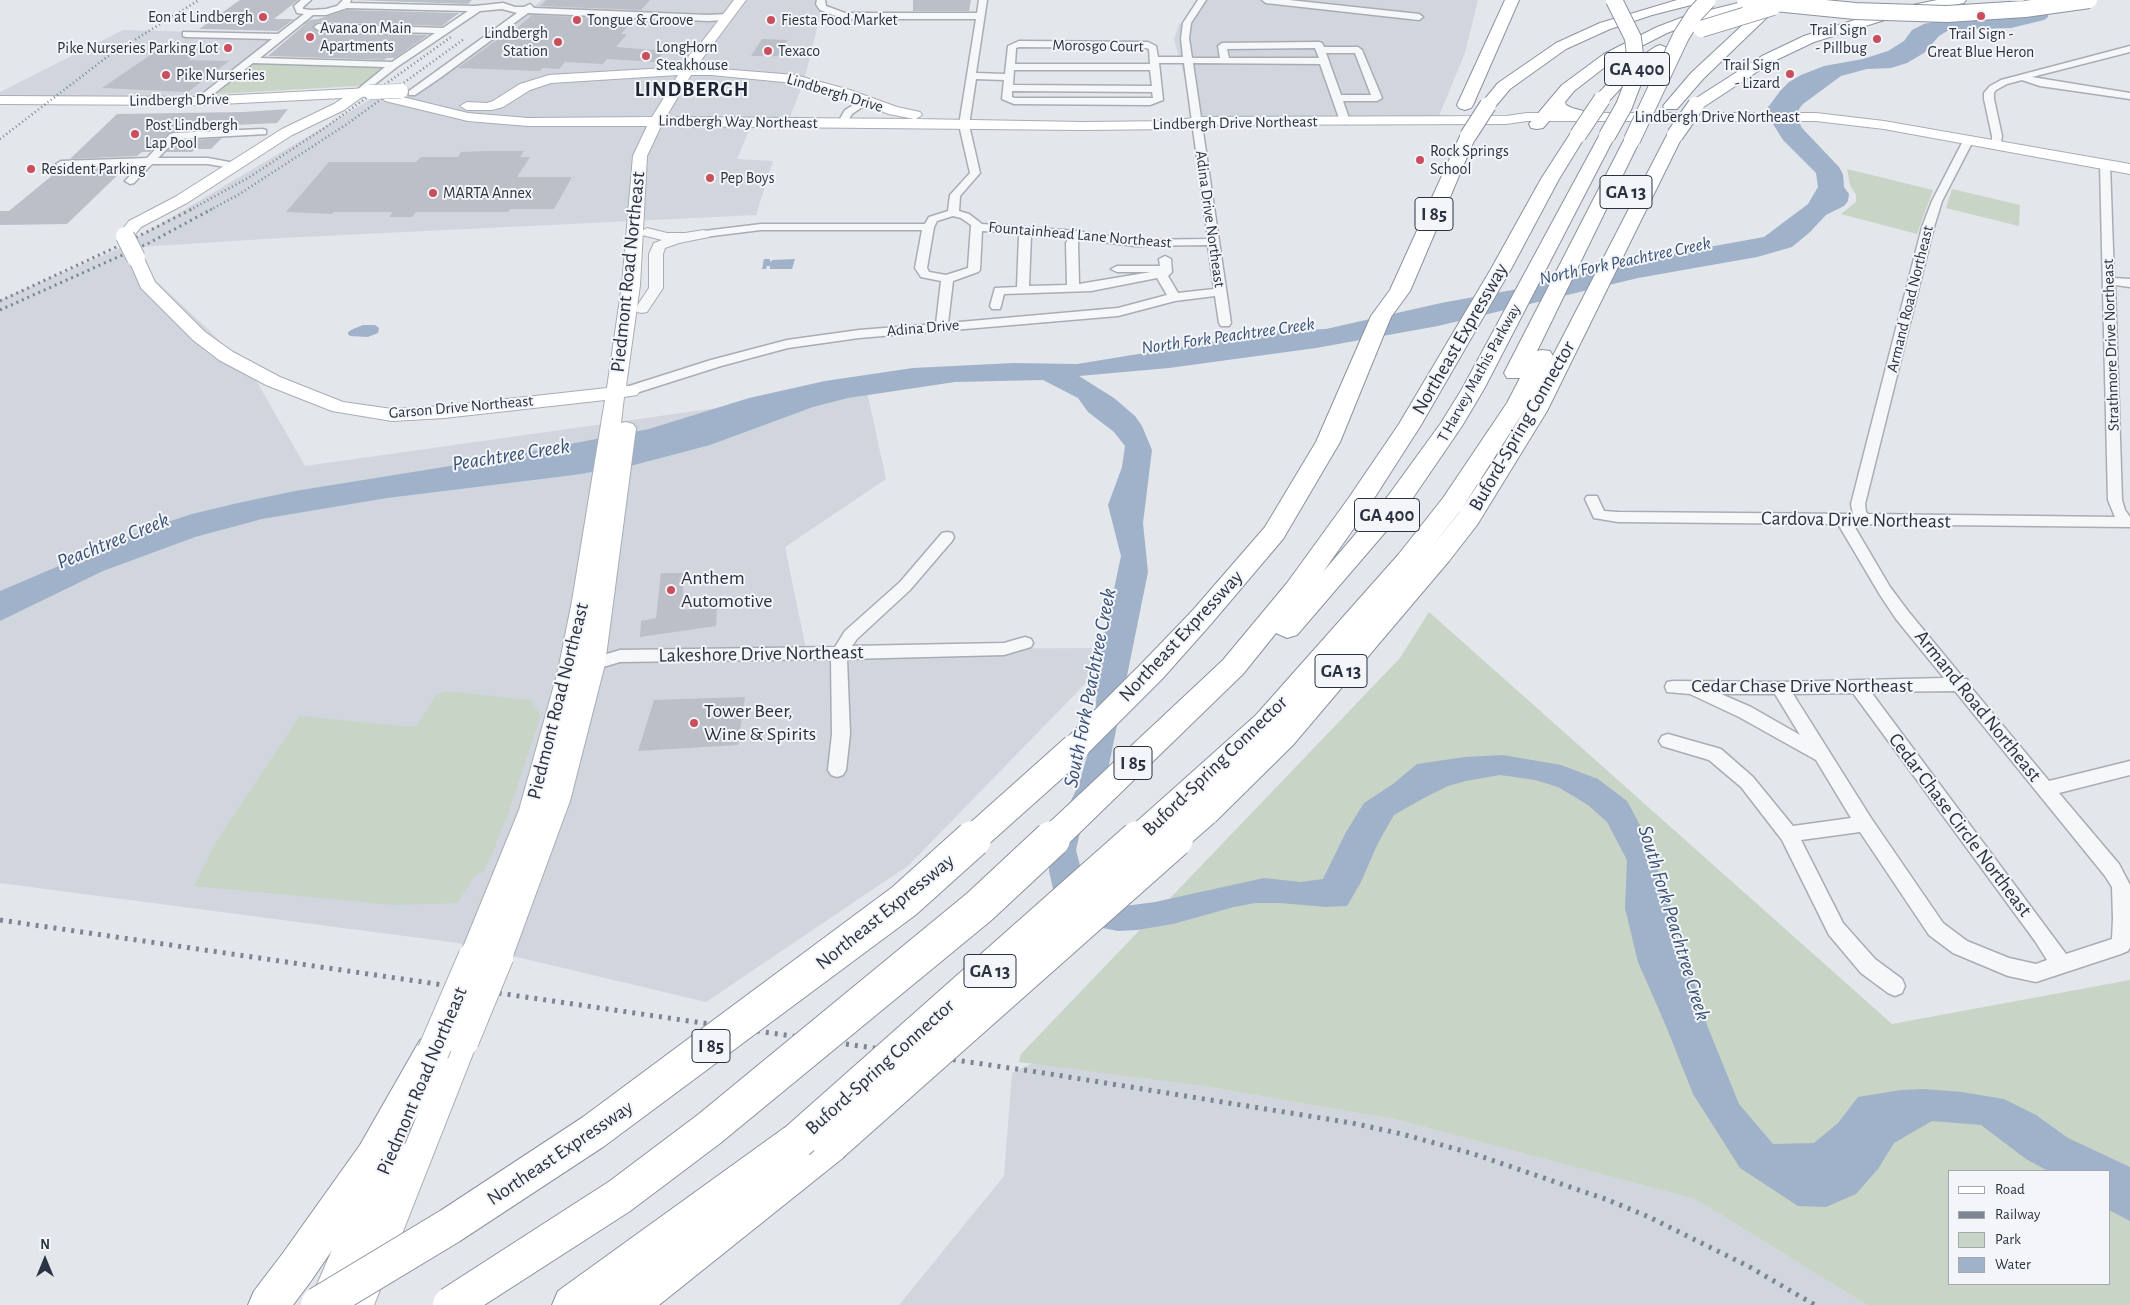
<!DOCTYPE html>
<style>
body{margin:0}
#map{position:relative;width:2130px;height:1305px;overflow:hidden;background:#e3e6eb;font-family:"Alegreya Sans",sans-serif}
canvas{display:block}
.legend{position:absolute;left:1948px;top:1170px;width:162px;height:115px;box-sizing:border-box;background:#f3f5f8;border:1px solid #a3a7af;margin:0;padding:6px 9px;list-style:none;font-size:15px;color:#2b3342}
.legend li{display:flex;align-items:center;gap:10px;height:25px}
.legend b{width:25px;border:1px solid #a3a7af}
.north{position:absolute;left:20px;top:1235px;width:50px;height:50px;-webkit-text-stroke:4px #f3f5f8;paint-order:stroke;rotate:0deg;font-size:14px;font-weight:700;line-height:20px;text-align:center;color:#2b3342}
.north::after{content:'';display:block;margin:auto;width:18px;height:22px;background:#2b3342;clip-path:polygon(50% 0,100% 100%,50% 72%,0 100%)}
</style>
<div id="map">
<canvas width="2130" height="1305"></canvas>
<ul class="legend">
<li><b style="height:6px;background:#fff"></b>Road</li>
<li><b style="height:6px;background:#7d8594"></b>Railway</li>
<li><b style="height:14px;background:#c8d4c5"></b>Park</li>
<li><b style="height:14px;background:#a0b2c9"></b>Water</li>
</ul>
<div class="north">N</div>
</div>
<script>
const c = document.querySelector('canvas').getContext('2d');
c.lineJoin = 'round';
function fill(path, color) { c.fillStyle = color; c.fill(path, 'evenodd'); }
const poly = rows => new Path2D(rows.map(r => 'M' + r).join(''));
function trace(path, color, width, dash) { c.strokeStyle = color; c.lineWidth = width; c.lineCap = dash ? 'butt' : 'round'; c.setLineDash(dash || []); c.stroke(path); }
function write(font, color, halo, rows, align = 'center') {
  c.font = font + ' "Alegreya Sans",sans-serif'; c.lineWidth = 4; c.setLineDash([]); c.textBaseline = 'middle'; c.strokeStyle = halo; c.fillStyle = color; for (const [text, x, y, turn = 0] of rows) {
    c.save(); c.translate(x, y); c.rotate((+turn || 0) * Math.PI / 180); c.textAlign = isNaN(turn) ? turn : align; if (halo) c.strokeText(text, 0, 0); c.fillText(text, 0, 0); c.restore();
  }
}
fill(poly([
 [542,0,824,0,804,81,786,127,750,128,737,159,773,161,756,215,281,238,121,248,249,368,305,466,866,387,886,479,785,547,806,649,1120,648,909,865,706,1002,458,943,0,883,0,300,120,248,386,90,427,86],
 [1205,0,1478,0,1465,53,1436,123,1198,126,1174,39,1179,24,1187,22],
 [123,30,277,34,192,100,0,99,0,92],
 [1033,1063,1203,1086,1398,1120,1695,1199,1867,1305,899,1305,1004,1176,1012,1073]
]), '#d1d5dd');
fill(poly([
 [264,62,376,66,382,68,382,71,361,85,357,86,216,94,254,64],
 [1847,169,1933,190,1917,234,1841,214,1856,202,1856,195,1850,185],
 [1952,189,2020,205,2019,226,1946,208],
 [1429,612,1892,1024,2130,980,2130,1305,1867,1305,1695,1199,1398,1120,1203,1086,1019,1062,1021,1054,1400,658],
 [1949,1171,2109,1171,2109,1284,1949,1284],
 [444,691,530,700,539,711,540,718,508,814,490,859,483,872,474,877,457,903,394,905,194,886,216,842,300,716,412,727,418,724,436,695]
]), '#c8d4c5');
fill(poly([
 [2048,13,2048,17,2044,20,2011,28,1949,30,1939,36,1924,53,1907,63,1891,68,1867,69,1841,76,1803,104,1799,109,1799,122,1802,128,1839,167,1843,174,1844,187,1849,194,1848,201,1844,206,1826,215,1810,232,1792,247,1757,257,1638,278,1438,326,1316,348,1169,368,1079,376,1114,398,1135,416,1142,426,1152,450,1143,523,1148,572,1109,765,1101,792,1080,832,1076,850,1084,881,1125,906,1155,902,1264,878,1301,882,1323,879,1346,832,1364,803,1393,784,1417,764,1465,757,1503,755,1561,765,1598,779,1627,801,1641,827,1665,888,1707,1025,1739,1104,1773,1144,1814,1143,1838,1123,1858,1097,1901,1090,1924,1089,1962,1092,2004,1099,2036,1115,2068,1138,2130,1167,2130,1221,2109,1210,2109,1171,2048,1171,2026,1159,1981,1125,1932,1121,1894,1143,1878,1169,1856,1194,1826,1207,1798,1206,1740,1168,1693,1094,1666,1026,1638,962,1625,908,1627,860,1607,822,1588,805,1558,787,1535,780,1500,775,1466,781,1448,786,1422,799,1394,815,1378,843,1361,882,1347,906,1326,907,1280,903,1255,903,1234,907,1173,924,1137,930,1118,931,1092,926,1062,907,1053,889,1049,871,1050,852,1052,839,1079,784,1094,732,1099,660,1121,556,1108,505,1122,467,1125,446,1114,432,1088,412,1078,398,1043,380,955,382,848,398,813,407,710,445,634,465,574,475,387,498,262,519,195,537,103,571,0,621,0,591,146,529,192,514,238,503,295,491,475,462,649,429,749,398,825,381,913,368,1013,363,1077,364,1280,331,1326,329,1441,303,1518,289,1665,255,1764,237,1808,204,1818,187,1816,173,1783,140,1771,121,1766,110,1780,91,1789,82,1801,75,1824,66,1863,59,1888,51,1904,41,1912,30,1924,24,1945,19],
 [764,259,770,259,770,262,773,260,795,259,792,269,770,269,770,266,767,266,766,269,762,269],
 [363,325,375,325,379,328,378,333,368,337,350,336,348,334,348,332,353,329]
]), '#a0b2c9');
fill(poly([
 [240,0,298,0,274,19,294,19,278,31,199,29],
 [353,0,472,0,468,4],
 [546,0,650,0,641,10,540,6],
 [913,0,971,0,969,11,913,11],
 [347,10,459,13,442,26,318,22,312,27,318,32,428,35,395,58,387,58,384,60,268,56,310,20,318,19],
 [532,15,633,20,621,34,627,34,616,47,665,51,655,62,607,59,603,64,565,62,559,69,543,68,540,71,458,68,512,29,515,30],
 [762,39,788,40,778,56,751,56],
 [162,47,188,48,183,51,199,52,188,60,229,61,188,92,102,88],
 [288,109,277,123,235,125,231,129,170,132,150,152,142,152,137,156,70,159,117,114,244,112],
 [222,138,211,149,195,149,192,152,166,152,178,141],
 [488,151,524,151,520,157,530,157,517,177,572,177,554,209,510,209,508,212,416,212,412,217,389,217,393,212,333,212,332,214,286,212,329,162,416,162,421,157,458,157,461,152],
 [126,167,67,224,0,225,0,211,9,211,60,169],
 [661,573,684,573,682,610,717,607,716,626,640,637,641,621,656,618],
 [745,697,738,745,638,751,654,700]
]), '#bbbfc7');
trace(poly([
 [305,26,318,27]
]), '#bec2c9', 9, [9, 5]);
const minor = poly([
 [301,0,311,0,303,7,303,9,311,10,326,9,337,6,343,0,351,0,350,3,475,6,503,3,515,7,524,7,530,4,534,8,708,15,727,14,731,17,727,20,708,21,528,13,440,78,415,95,409,95,409,91,517,13,502,9,480,11,397,67,361,95,358,96,353,93,385,67,253,63,202,103,196,103,196,99,272,39,186,37,183,36,183,32,278,34,304,14,297,13,294,6,301,0],
 [347,8,468,11,443,28,318,24,314,27,318,30,435,33,392,62,260,58,313,15,326,15,347,8],
 [817,0,825,0,826,6,845,13,977,13,979,0,987,0,976,73,1005,74,1008,46,1019,41,1148,42,1156,46,1158,57,1183,57,1181,38,1183,23,1198,0,1206,0,1191,23,1189,38,1192,58,1220,58,1218,46,1222,43,1319,42,1322,43,1324,47,1358,47,1362,50,1382,98,1377,101,1343,101,1350,121,1345,124,1340,121,1320,64,1193,63,1231,323,1229,326,1221,326,1219,323,1215,296,1175,301,1118,316,859,338,788,348,721,366,636,393,626,393,624,390,626,387,711,360,787,340,859,330,936,324,941,281,921,277,915,268,922,230,761,230,704,237,698,234,704,231,761,224,925,224,929,217,948,211,950,195,970,173,959,125,976,19,844,19,820,10,816,4,817,0],
 [1019,47,1146,48,1149,49,1150,64,1015,64,1016,48,1019,47],
 [1315,48,1319,58,1229,58,1227,49,1315,48],
 [1326,53,1355,53,1371,95,1341,95,1326,53],
 [1159,63,1184,63,1208,239,1135,240,1076,231,982,224,969,214,959,211,960,196,980,173,969,125,976,79,1004,80,1002,99,1014,104,1150,105,1163,100,1159,63],
 [1014,70,1150,70,1152,86,1013,85,1014,70],
 [1012,91,1152,92,1153,98,1014,98,1012,97,1012,91],
 [953,216,961,218,971,225,968,268,946,275,929,272,927,268,934,227,937,221,953,216],
 [982,231,1025,233,1019,236,1017,287,995,288,990,306,992,309,1000,309,1004,294,1091,291,1157,278,1167,295,1118,308,948,323,953,281,978,272,980,270,982,231],
 [1025,233,1069,238,1066,243,1067,285,1029,286,1031,236,1025,233],
 [1079,239,1135,246,1208,245,1214,289,1178,293,1168,276,1172,272,1171,259,1165,256,1159,259,1160,266,1117,266,1111,269,1117,272,1151,272,1079,284,1078,243,1079,239],
 [1262,0,1289,0,1419,14,1423,17,1419,20,1266,3,1262,0],
 [2130,46,2130,52,2032,77,2130,93,2130,99,2040,86,2022,80,2007,84,1996,90,1994,93,1994,99,2002,136,2000,148,1992,148,1992,136,1984,99,1984,93,1990,86,2001,80,2130,46],
 [865,98,868,99,868,103,852,114,845,126,839,126,837,124,845,110,865,98],
 [262,129,266,130,266,134,177,139,158,158,208,158,240,164,241,166,236,169,208,164,152,164,134,183,130,184,125,181,140,165,61,167,56,164,61,161,147,158,170,134,174,133,262,129],
 [1968,138,1973,141,1942,201,1934,227,1865,504,1866,512,1868,514,2115,517,2108,500,2100,164,2105,161,2110,164,2114,278,2130,279,2130,287,2115,285,2122,500,2125,510,2130,517,2130,527,1853,524,1890,587,1908,611,1964,679,1967,679,1969,685,2049,781,2130,761,2130,775,2059,793,2119,864,2130,885,2130,947,2128,951,2121,954,2036,982,2008,976,1953,953,1929,935,1860,832,1801,840,1843,923,1875,959,1902,979,1905,986,1902,993,1895,996,1888,993,1861,973,1829,935,1782,840,1741,787,1709,760,1662,746,1659,741,1662,736,1668,734,1721,749,1753,777,1793,826,1851,818,1816,760,1739,717,1690,694,1667,692,1665,687,1667,682,1673,681,1780,682,1944,678,1896,619,1880,595,1838,524,1618,522,1594,518,1585,499,1587,496,1597,496,1604,511,1618,512,1853,514,1851,504,1922,227,1932,201,1963,141,1968,138],
 [1955,691,2105,876,2112,887,2113,919,2112,939,2066,954,1871,692,1955,691],
 [1853,693,2035,941,2047,960,2036,964,2009,958,1967,941,1943,923,1871,818,1793,694,1853,693],
 [1721,694,1775,694,1800,735,1751,707,1721,694],
 [947,532,952,533,954,537,952,541,910,590,857,639,852,646,1004,643,1025,637,1031,639,1033,643,1031,647,1004,655,847,659,850,734,846,770,843,775,837,777,831,775,828,770,832,734,831,659,620,662,593,670,587,668,585,664,587,660,620,650,835,647,845,631,900,582,942,533,947,532]
]);
const tertiary = poly([
 [647,228,667,233,685,233,704,230,711,234,709,237,679,243,665,248,663,254,663,288,647,312,642,313,637,312,635,309,649,288,649,254,654,243,662,240,642,235,640,232,647,228]
]);
const secondary = poly([
 [734,0,746,0,696,67,795,75,850,90,897,107,920,112,922,115,916,119,1083,122,1177,121,1196,117,1506,116,1527,113,1816,113,1884,121,2130,164,2130,174,1884,129,1816,121,1527,121,1506,124,1196,125,1177,129,1083,130,661,126,647,156,640,285,626,386,637,387,640,391,637,395,624,397,621,423,626,422,633,424,636,428,605,664,570,801,513,956,508,966,498,969,488,966,486,962,484,967,474,970,464,967,459,957,519,810,558,671,572,601,605,400,444,418,392,421,332,411,266,385,219,360,193,340,141,288,128,258,130,254,136,253,142,254,155,282,205,332,233,352,280,377,343,402,392,409,444,406,607,388,622,285,633,156,647,126,528,126,468,121,385,101,383,98,390,94,468,113,528,118,652,117,678,75,551,83,530,90,503,107,492,110,467,110,460,106,467,102,487,103,493,101,520,84,549,75,683,67,690,54,698,47,734,0],
 [691,75,711,75,794,83,840,96,889,114,914,119,666,117,691,75],
 [370,88,375,89,377,92,375,95,362,97,344,110,292,135,187,203,141,227,131,239,125,241,119,239,117,236,129,221,175,197,282,129,334,104,343,98,199,105,0,104,0,96,199,97,370,88],
 [463,1026,474,1030,478,1041,374,1305,312,1305,310,1301,379,1140,391,1136,403,1140,405,1145,452,1030,463,1026]
]);
const motorway = poly([
 [1505,0,1519,0,1473,105,1471,108,1465,110,1459,108,1457,105,1505,0],
 [1677,0,1701,0,1699,3,1652,15,1610,29,1566,49,1510,89,1494,108,1488,110,1482,108,1480,105,1498,83,1556,43,1600,23,1677,0],
 [1750,0,1785,0,1703,79,1677,109,1665,109,1663,106,1691,73,1763,6,1696,22,1667,33,1614,60,1574,91,1565,102,1566,105,1572,108,1595,114,1597,118,1595,122,1589,123,1556,113,1543,128,1537,129,1531,128,1529,124,1562,85,1604,54,1657,27,1686,16,1750,0],
 [1937,0,1966,0,1964,3,1959,4,1891,18,1814,42,1772,62,1702,108,1696,110,1690,108,1688,105,1690,102,1762,56,1804,36,1883,11,1937,0],
 [1660,45,1665,47,1668,50,1665,53,1630,78,1608,102,1596,102,1594,99,1596,96,1618,72,1655,47,1660,45],
 [1578,130,1584,131,1586,135,1559,179,1511,269,1421,425,1366,511,1323,572,1388,496,1441,423,1462,389,1599,136,1601,132,1607,131,1613,132,1615,136,1484,389,1462,426,1406,508,1297,635,1287,638,1276,633,1243,674,1072,840,1061,844,1050,840,1045,831,1050,822,1223,660,1287,583,1348,499,1399,424,1491,269,1541,179,1572,131,1578,130],
 [1675,130,1681,131,1683,135,1547,411,1477,525,1449,561,1293,745,1216,821,1205,825,1194,821,1190,812,1191,810,1182,813,1171,809,1167,800,1171,791,1256,715,1398,555,1443,498,1507,403,1520,378,1507,378,1504,373,1624,140,1626,136,1638,136,1640,140,1537,351,1542,350,1550,351,1553,356,1542,377,1667,135,1669,131,1675,130],
 [1527,406,1495,459,1459,513,1427,553,1461,510,1527,406],
 [1468,131,1474,132,1476,136,1410,291,1391,317,1340,442,1283,539,1211,624,1163,678,1085,756,1075,760,1065,756,1060,748,1065,740,1143,662,1193,610,1265,527,1316,442,1371,316,1390,290,1460,136,1462,132,1468,131],
 [433,1035,446,1040,451,1052,446,1064,386,1171,311,1281,293,1305,248,1305,254,1291,283,1253,360,1145,420,1040,433,1035],
 [797,1122,810,1128,813,1134,831,1125,844,1131,850,1144,844,1157,659,1305,552,1305,558,1291,784,1128,797,1122]
]);
trace(minor, '#a8adb5', 3);
trace(tertiary, '#a8adb5', 2);
trace(secondary, '#a8adb5', 2);
trace(motorway, '#8b93a1', 2);
fill(minor, '#f6f7f9');
fill(tertiary, '#f6f7f9');
fill(secondary, '#fff');
fill(motorway, '#fff');
trace(poly([
 [0,139,107,57,199,0],
 [190,210,248,178,323,129,451,37],
 [210,210,238,195,347,124,464,39]
]), '#7d8594', 2.5, [1, 3]);
trace(poly([
 [0,301,125,243,192,209],
 [0,310,149,243,212,209]
]), '#7d8594', 3, [2, 4]);
trace(poly([
 [0,920,1044,1073,1352,1123,1402,1134,1474,1154,1608,1200,1649,1217,1748,1266,1815,1305]
]), '#7d8594', 5, [3, 6]);
const secondaryBridgeFar2 = poly([
 [370,92,401,91]
]);
const secondaryBridgeFar1 = poly([
 [125,236,136,258]
]);
const secondaryBridge = poly([
 [463,1041,498,956],
 [433,1052,474,957]
]);
const motorwayBridgeFar2 = poly([
 [1745,0,1855,11,1947,14,2025,9,2089,0],
 [1701,29,1773,7],
 [1578,135,1602,99],
 [1675,135,1696,105],
 [1468,136,1488,105],
 [1607,136,1624,106,1637,72,1633,38,1614,0],
 [1632,140,1681,36,1695,14,1708,0]
]);
const motorwayBridgeFar1 = poly([
 [972,840,1075,748],
 [1051,840,1061,831],
 [1137,840,1182,800],
 [1173,840,1205,812]
]);
const motorwayBridge = poly([
 [797,1141,1138,839],
 [831,1144,1175,839],
 [319,1305,450,1226,593,1132,904,901,973,839],
 [451,1305,620,1196,709,1129,979,907,1052,839]
]);
trace(secondaryBridgeFar2, '#a8adb5', 15, []);
trace(secondaryBridgeFar1, '#a8adb5', 20, []);
trace(secondaryBridge, '#a8adb5', 33, []);
trace(motorwayBridgeFar2, '#8b93a1', 18, []);
trace(motorwayBridgeFar1, '#8b93a1', 30, []);
trace(motorwayBridge, '#8b93a1', 38, []);
trace(secondaryBridgeFar2, '#fff', 14);
trace(secondaryBridgeFar1, '#fff', 18);
trace(secondaryBridge, '#fff', 31);
trace(motorwayBridgeFar2, '#fff', 16);
trace(motorwayBridgeFar1, '#fff', 28);
trace(motorwayBridge, '#fff', 36);
for (const [x, y, r, color] of [
 [1981,16,5,"#ca4e5c"],
 [263,17,5,"#ca4e5c"],
 [577,20,5,"#ca4e5c"],
 [771,20,5,"#ca4e5c"],
 [310,37,5,"#ca4e5c"],
 [1877,39,5,"#ca4e5c"],
 [558,42,5,"#ca4e5c"],
 [228,48,5,"#ca4e5c"],
 [768,51,5,"#ca4e5c"],
 [646,56,5,"#ca4e5c"],
 [1790,74,5,"#ca4e5c"],
 [166,75,5,"#ca4e5c"],
 [135,134,5,"#ca4e5c"],
 [1420,160,5,"#ca4e5c"],
 [31,169,5,"#ca4e5c"],
 [710,178,5,"#ca4e5c"],
 [433,193,5,"#ca4e5c"],
 [671,590,5,"#ca4e5c"],
 [694,723,5,"#ca4e5c"]
]) { const dot = new Path2D(); dot.arc(x, y, r, 0, 2 * Math.PI); c.fillStyle = color; c.fill(dot); trace(dot, '#f3f5f8', 2); }
write('16px', '#2b3342', '#f3f5f8', [
 ["Eon at Lindbergh",253,17,"right"],
 ["Tongue & Groove",587,20],
 ["Fiesta Food Market",781,20],
 ["Avana on Main",320,28],
 ["Apartments",320,46],
 ["Trail Sign",1867,30,"right"],
 ["- Pillbug",1867,48,"right"],
 ["Lindbergh",548,33,"right"],
 ["Station",548,51,"right"],
 ["Trail Sign -",1981,34,"center"],
 ["Great Blue Heron",1981,52,"center"],
 ["LongHorn",656,47],
 ["Steakhouse",656,65],
 ["Pike Nurseries Parking Lot",218,48,"right"],
 ["Texaco",778,51],
 ["Trail Sign",1780,65,"right"],
 ["- Lizard",1780,83,"right"],
 ["Pike Nurseries",176,75],
 ["Post Lindbergh",145,125],
 ["Lap Pool",145,143],
 ["Rock Springs",1430,151],
 ["School",1430,169],
 ["Resident Parking",41,169],
 ["Pep Boys",720,178],
 ["MARTA Annex",443,193]
], 'left');
write('16px', '#2b3342', '#f3f5f8', [
 ["Morosgo Court",1098,46,1],
 ["Lindbergh Drive",835,93,17],
 ["Lindbergh Drive",179,100,-1],
 ["Lindbergh Drive Northeast",1717,117],
 ["Lindbergh Way Northeast",738,122,1],
 ["Lindbergh Drive Northeast",1235,123,-1],
 ["Adina Drive Northeast",1210,219,82],
 ["Fountainhead Lane Northeast",1080,235,5],
 ["Armand Road Northeast",1910,299,-76],
 ["Adina Drive",923,328,-5],
 ["Strathmore Drive Northeast",2111,345,-92],
 ["T Harvey Mathis Parkway",1479,373,-61],
 ["Garson Drive Northeast",461,407,-5]
]);
write('italic 18px', '#375075', '#f3f5f8', [
 ["North Fork Peachtree Creek",1625,261,-12],
 ["North Fork Peachtree Creek",1228,336,-8]
]);
for (const [x, y, w] of [
 [1637,69,65],
 [1626,192,52],
 [1434,214,38],
 [1387,515,65],
 [1341,671,52],
 [1133,763,38],
 [990,971,52],
 [711,1046,38]
]) { const box = new Path2D(); box.roundRect(x - w / 2, y - 16.5, w, 33, 4); c.fillStyle = '#f3f5f8'; c.fill(box); trace(box, '#2b3342', 1); }
write('bold 19px', '#2b3342', null, [
 ["GA 400",1637,69],
 ["GA 13",1626,192],
 ["I 85",1434,214],
 ["GA 400",1387,515],
 ["GA 13",1341,671],
 ["I 85",1133,763],
 ["GA 13",990,971],
 ["I 85",711,1046]
]);
write('20px', '#2b3342', '#f3f5f8', [
 ["Piedmont Road Northeast",628,272,-84],
 ["Northeast Expressway",1460,339,-60],
 ["Buford-Spring Connector",1522,426,-60],
 ["Cardova Drive Northeast",1856,520,1],
 ["Northeast Expressway",1181,636,-47],
 ["Lakeshore Drive Northeast",761,654,-1],
 ["Cedar Chase Drive Northeast",1802,686],
 ["Piedmont Road Northeast",558,701,-76],
 ["Armand Road Northeast",1978,706,51],
 ["Buford-Spring Connector",1215,766,-44],
 ["Cedar Chase Circle Northeast",1960,825,53],
 ["Northeast Expressway",885,912,-39],
 ["Buford-Spring Connector",880,1067,-42],
 ["Piedmont Road Northeast",422,1081,-67],
 ["Northeast Expressway",560,1153,-34]
]);
write('20px', '#2b3342', '#f3f5f8', [
 ["Anthem",681,578],
 ["Automotive",681,601],
 ["Tower Beer,",704,711],
 ["Wine & Spirits",704,734]
], 'left');
c.letterSpacing = '1px';
write('bold 21px', '#1d2433', '#f3f5f8', [
 ["LINDBERGH",692,90]
]);
c.letterSpacing = '0px';
write('italic 21px', '#375075', '#f3f5f8', [
 ["Peachtree Creek",511,455,-9],
 ["Peachtree Creek",113,541,-22],
 ["South Fork Peachtree Creek",1090,688,-79],
 ["South Fork Peachtree Creek",1674,923,73]
]);
</script>
